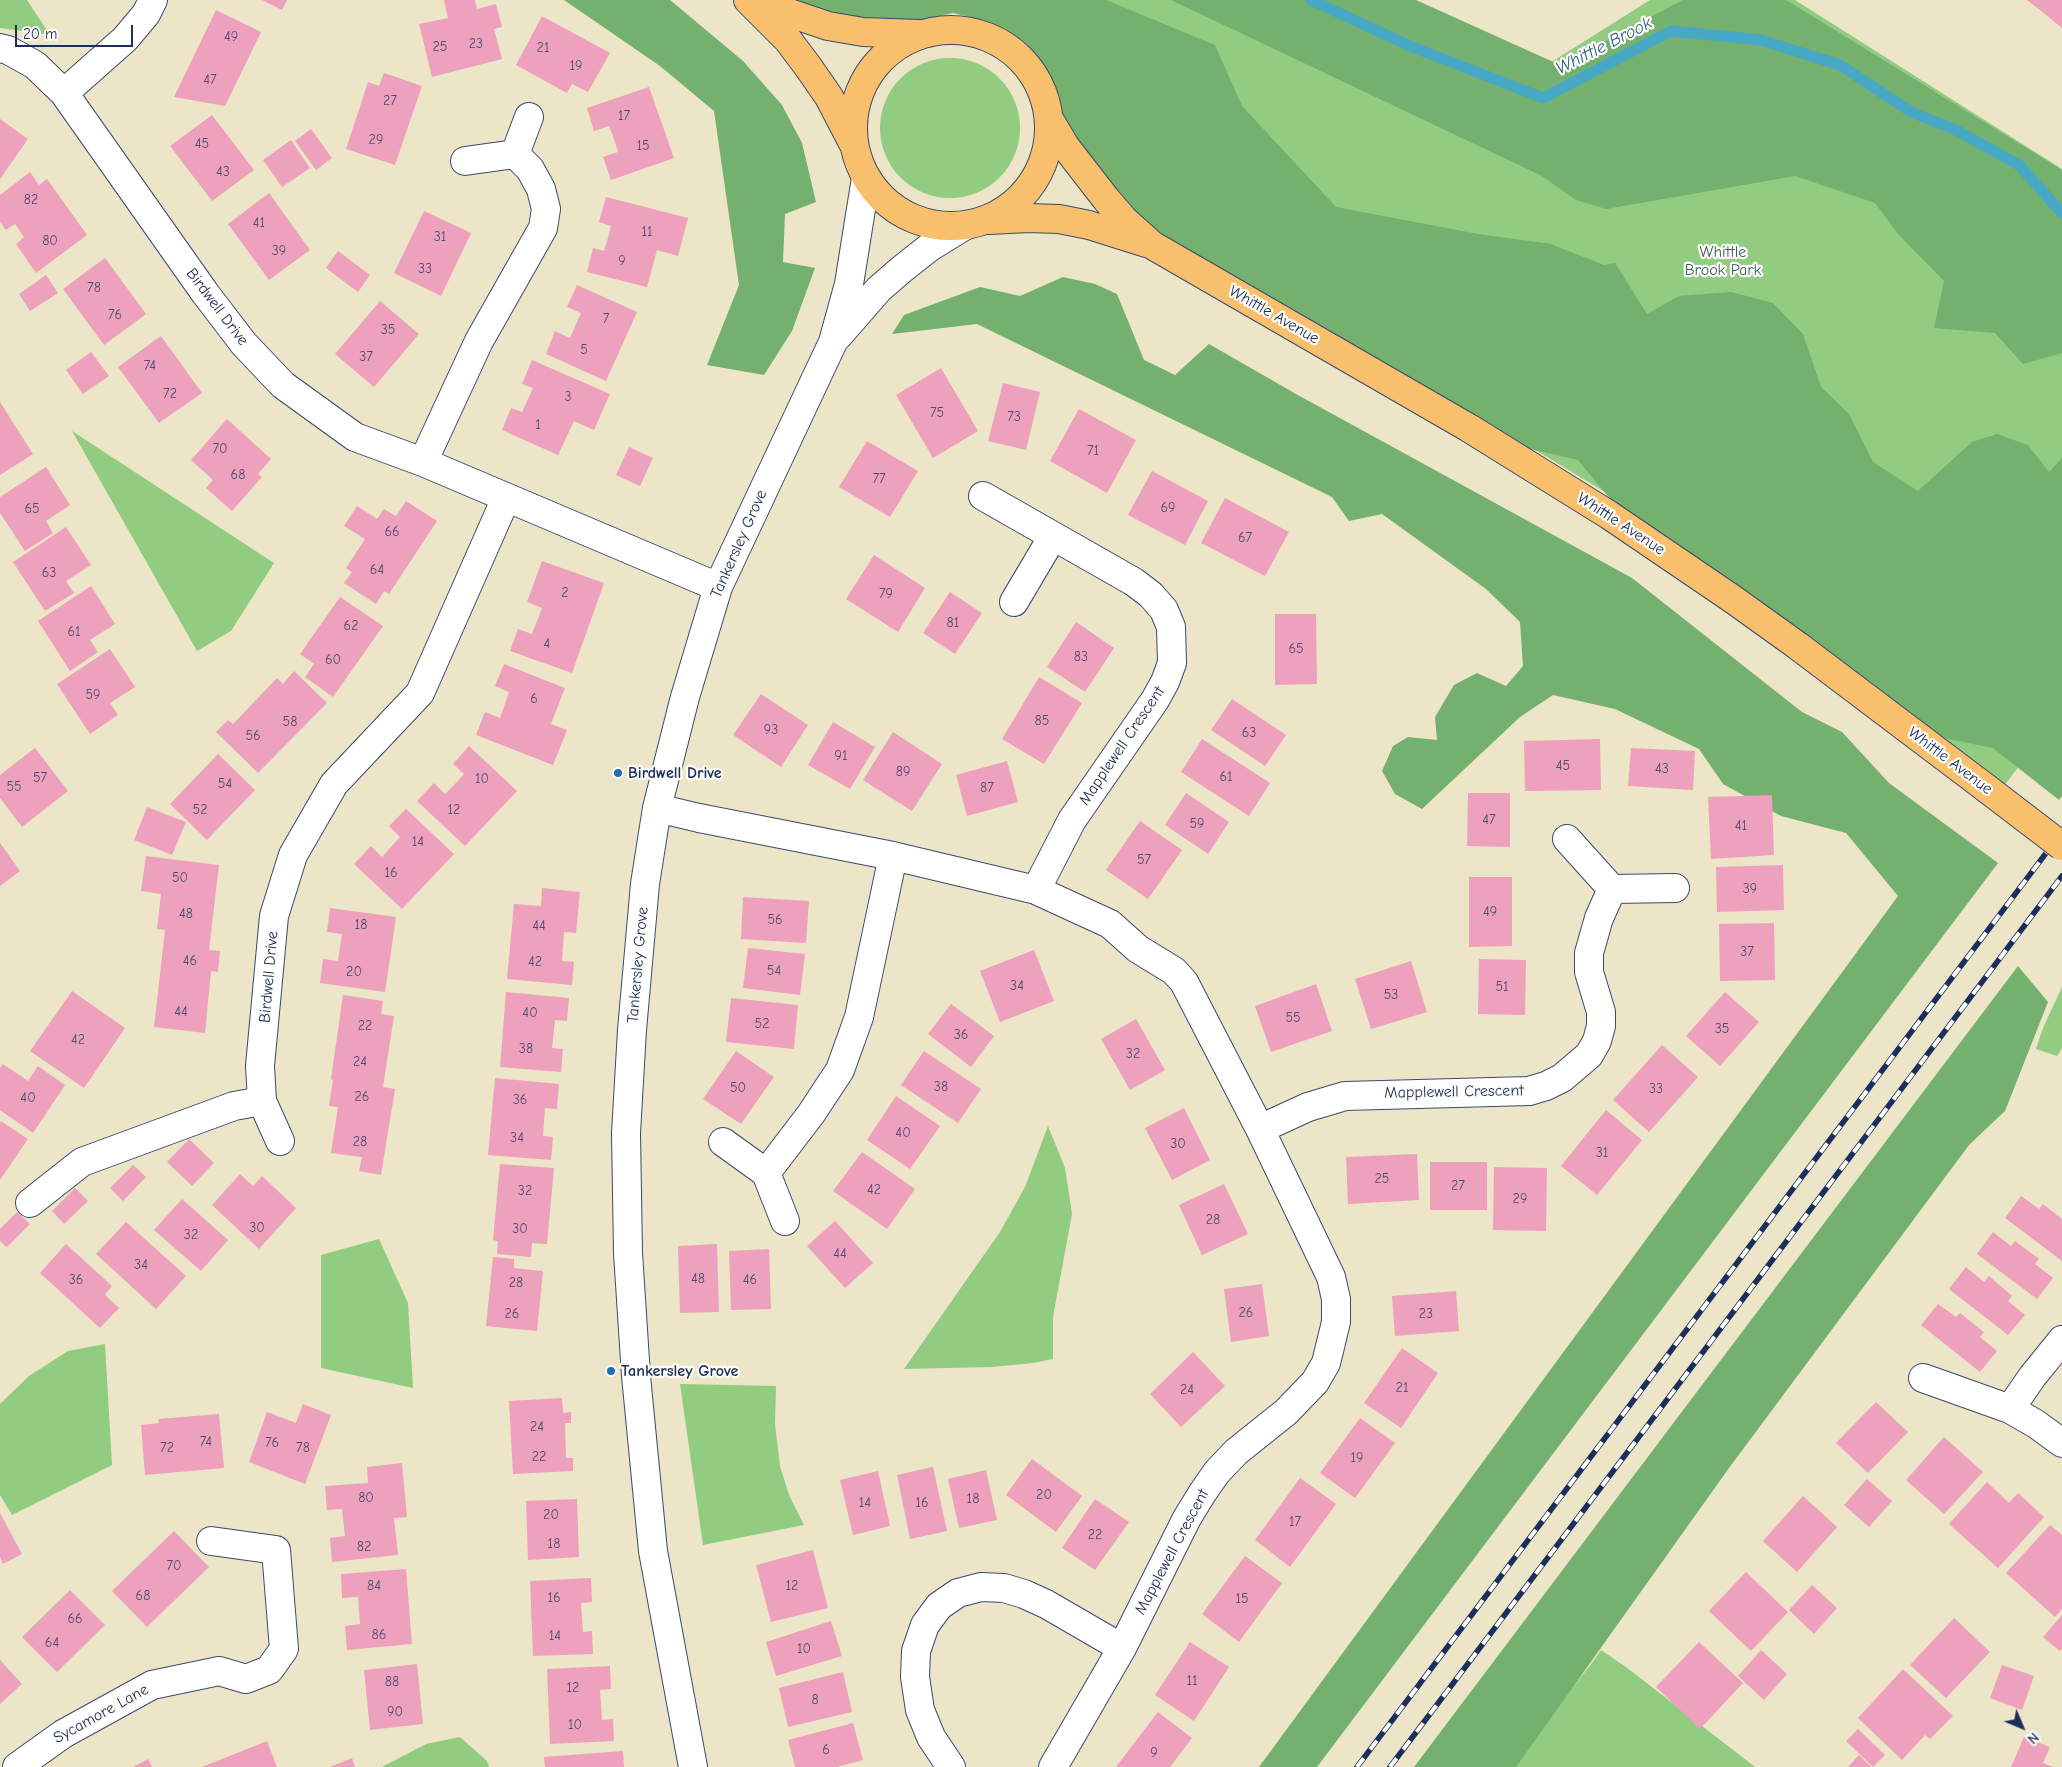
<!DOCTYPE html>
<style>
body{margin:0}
#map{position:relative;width:2062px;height:1767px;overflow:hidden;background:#ede5c7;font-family:"Comic Neue",sans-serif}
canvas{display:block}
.north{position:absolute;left:1997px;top:1702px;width:50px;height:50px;-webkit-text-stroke:4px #fdfcf7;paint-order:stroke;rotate:135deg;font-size:14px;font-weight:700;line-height:20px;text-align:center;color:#1b2f5e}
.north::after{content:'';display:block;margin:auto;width:18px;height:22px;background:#1b2f5e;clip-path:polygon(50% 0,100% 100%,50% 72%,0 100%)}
.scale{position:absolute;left:15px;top:25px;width:118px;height:22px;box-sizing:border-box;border:2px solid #1b2f5e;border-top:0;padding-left:6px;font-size:15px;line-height:18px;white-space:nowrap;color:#1b2f5e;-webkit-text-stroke:4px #fdfcf7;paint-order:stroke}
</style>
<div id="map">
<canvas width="2062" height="1767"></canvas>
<div class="north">N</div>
<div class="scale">20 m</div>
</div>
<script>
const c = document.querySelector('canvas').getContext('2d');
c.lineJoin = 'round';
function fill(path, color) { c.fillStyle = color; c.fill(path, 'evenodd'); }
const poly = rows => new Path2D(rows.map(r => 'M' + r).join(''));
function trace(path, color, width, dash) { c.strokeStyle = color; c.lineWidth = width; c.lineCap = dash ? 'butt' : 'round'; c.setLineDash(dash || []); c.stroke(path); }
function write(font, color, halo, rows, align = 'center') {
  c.font = font + ' "Comic Neue",sans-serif'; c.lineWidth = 4.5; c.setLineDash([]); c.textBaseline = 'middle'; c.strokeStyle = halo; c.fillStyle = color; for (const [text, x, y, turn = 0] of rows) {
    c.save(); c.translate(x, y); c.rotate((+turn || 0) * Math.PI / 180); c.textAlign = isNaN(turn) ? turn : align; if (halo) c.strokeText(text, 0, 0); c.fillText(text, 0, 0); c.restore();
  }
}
fill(poly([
 [0,0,27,0,50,35,0,28],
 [934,0,1395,0,1542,68,1650,0,1795,0,2062,169,2062,710,1997,795,1898,691,1623,503,1151,217,1039,112,1002,43,1002,33],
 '880 128a70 70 0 1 1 140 0a70 70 0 1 1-140 0Z',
 [72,431,274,563,231,631,197,651],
 [2062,987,2062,1048,2057,1056,2036,1049,2043,1028],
 [1048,1126,1065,1168,1072,1214,1053,1317,1053,1359,1033,1363,992,1367,904,1369,1000,1232,1025,1187],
 [379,1239,408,1303,413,1388,321,1368,321,1255],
 [105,1344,112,1465,12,1515,0,1495,0,1404,29,1376,68,1351],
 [680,1384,776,1386,775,1424,780,1466,789,1495,804,1525,703,1545],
 [1601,1650,1626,1667,1755,1767,1508,1767,1589,1667],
 [460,1737,487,1761,489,1767,382,1767,426,1744]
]), '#91cc80');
fill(poly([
 [564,0,670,0,743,61,782,105,802,143,816,202,785,214,783,262,815,268,792,331,764,375,707,365,739,285,714,111,660,66],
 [776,0,1106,0,1215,45,1242,106,1336,207,1478,234,1551,244,1604,265,1615,263,1647,314,1679,296,1731,292,1773,303,1803,334,1821,387,1849,414,1873,462,1918,491,1972,442,1997,434,2028,445,2049,472,2062,458,2062,796,2059,800,1993,748,1928,735,1753,597,1616,506,1578,460,1517,446,1175,243,1143,220,1116,193,1073,138,1045,80,1022,49,988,21,953,13,913,22,872,25],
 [1171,0,1416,0,1560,65,1683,0,1786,0,2062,170,2062,353,2023,364,1995,333,1934,328,1944,281,1899,235,1875,203,1795,176,1606,209,1576,200,1542,176],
 [1063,277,1095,284,1117,294,1144,360,1175,375,1209,344,1296,394,1632,578,1802,712,1842,732,1889,783,1998,863,1317,1767,1259,1767,1898,896,1846,833,1781,816,1723,784,1699,749,1615,709,1553,695,1520,717,1422,809,1395,794,1382,771,1393,746,1408,737,1437,740,1435,717,1454,685,1477,673,1506,686,1523,666,1520,622,1486,589,1382,514,1349,521,1332,497,977,324,892,334,904,315,980,287,1020,296],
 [2018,966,2048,1002,2005,1111,1969,1145,1729,1468,1516,1767,1414,1767]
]), '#74b06e');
trace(poly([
 [1311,0,1410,46,1543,98,1671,31,1761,40,1840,65,1911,112,1954,129,2019,165,2062,213]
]), '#47a9c6', 11);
fill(poly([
 [262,0,287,0,282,10],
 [444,0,475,0,477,9,496,4,502,27,494,29,502,59,432,77,419,24,448,18],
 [2027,0,2062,0,2062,28,2045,14],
 [216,10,261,32,246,63,225,106,174,97],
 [542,16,610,53,588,92,572,84,567,93,516,65],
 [384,73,422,86,395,165,346,149,368,82,379,86],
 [649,87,674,158,611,180,603,157,618,152,614,139,609,126,594,131,587,108],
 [212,115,254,170,212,201,170,146],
 [0,119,28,139,0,179],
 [311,129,332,158,316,170,295,141],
 [291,140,310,168,282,187,263,160],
 [30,172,39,185,47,179,87,235,36,273,16,244,24,237,15,224,6,230,0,222,0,195],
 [269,193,310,250,269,280,228,224],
 [606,197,688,218,678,256,657,250,647,287,587,272,593,248,604,251,608,238,611,226,599,222],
 [424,211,471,233,441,296,394,273],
 [338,251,370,275,358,292,326,268],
 [105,258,146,314,104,345,63,289],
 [46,275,58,293,30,311,19,294],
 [577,285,637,312,606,381,546,354,555,331,570,338,581,313,567,307],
 [380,301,419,334,374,387,335,354],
 [161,336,202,393,159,423,118,367],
 [91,352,109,376,83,394,66,370],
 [532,360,610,394,594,430,574,421,558,455,502,430,511,408,522,412,533,388,522,384],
 [941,368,978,431,933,458,896,395],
 [1003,383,1040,392,1026,450,988,441],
 [0,402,33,454,0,475],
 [1079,409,1136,440,1107,493,1050,461],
 [227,419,271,459,258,474,262,477,232,511,206,488,213,480,191,460],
 [867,441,918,471,890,517,839,487],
 [629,447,653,458,640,486,616,475],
 [46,467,70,505,46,521,53,533,25,551,0,513,0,497],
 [1152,471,1208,501,1185,545,1128,515],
 [1225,498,1289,532,1265,576,1201,543],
 [406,501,437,521,389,594,384,591,376,604,344,583,352,572,346,568,365,539,344,526,357,506,377,519,384,509,396,516],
 [66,527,91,565,66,581,74,593,45,611,13,562],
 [874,555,925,588,898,632,846,599],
 [542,561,604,583,572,673,510,651,518,629,532,634,542,608,527,602],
 [91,586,115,624,90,640,98,652,70,671,38,621],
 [950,592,982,613,955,654,923,633],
 [340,597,383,626,333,697,305,677,314,664,300,654],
 [1275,614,1316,614,1317,684,1275,685],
 [1076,622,1114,648,1085,692,1047,667],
 [110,649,135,687,110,703,118,715,90,734,57,684],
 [504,664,565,688,551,724,567,730,553,765,476,735,485,712,500,718,509,692,495,686],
 [294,671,327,703,258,773,216,732,228,720,233,724,277,678,283,684],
 [1039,677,1082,703,1044,764,1002,739],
 [761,694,808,725,781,767,733,735],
 [1232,699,1286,735,1265,766,1211,730],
 [833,722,875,747,850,789,808,765],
 [893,732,942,764,912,811,863,780],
 [1202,739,1270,783,1249,816,1181,772],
 [1600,739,1601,790,1525,791,1524,741],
 [469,746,517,791,465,846,417,801,434,783,445,794,455,784,464,774,453,764],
 [35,748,68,791,22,827,0,798,0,775],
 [1631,748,1695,751,1693,790,1628,786],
 [218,754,255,790,207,840,170,804],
 [1007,761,1018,802,967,816,956,775],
 [1186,793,1229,822,1208,854,1165,825],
 [1468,793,1510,793,1510,847,1467,846],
 [1772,795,1774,855,1711,859,1708,797],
 [147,807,186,822,172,855,134,840],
 [406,809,454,854,402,909,354,864,371,846,382,857,400,837,389,826],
 [1140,821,1182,850,1148,899,1106,870],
 [0,843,20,871,0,886],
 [146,856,219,865,209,950,220,951,218,972,211,971,205,1033,154,1027,165,930,157,929,161,894,141,891],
 [1783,865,1784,910,1717,912,1716,867],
 [1469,877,1512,877,1512,946,1469,947],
 [542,888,580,892,576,933,564,932,562,961,574,962,572,985,507,979,514,904,541,906],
 [743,897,809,901,806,943,741,939],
 [330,908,396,917,385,992,320,983,323,959,338,961,342,934,327,932],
 [1774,923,1775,980,1720,981,1719,924],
 [748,948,805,954,800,995,743,988],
 [1034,950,1054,1001,1000,1022,980,971],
 [1479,959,1526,960,1525,1015,1478,1014],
 [1411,961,1427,1012,1371,1029,1355,979],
 [1316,984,1332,1031,1271,1052,1255,1006],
 [72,991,125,1028,84,1088,30,1051],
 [506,992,569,998,567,1021,555,1020,552,1048,563,1049,561,1072,500,1067],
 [1725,992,1759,1022,1720,1066,1686,1036],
 [343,995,383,1001,381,1014,394,1016,383,1087,395,1089,381,1175,359,1171,362,1157,331,1153,338,1107,329,1106,333,1080,331,1079],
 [731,998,798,1005,794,1049,726,1042],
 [951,1004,994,1036,971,1067,928,1034],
 [1136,1019,1165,1070,1130,1090,1101,1039],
 [1662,1045,1698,1077,1649,1132,1613,1100],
 [736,1051,774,1077,741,1124,703,1099],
 [924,1051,981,1089,958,1123,901,1085],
 [3,1064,28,1081,38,1066,65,1085,33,1133,0,1110,0,1068],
 [495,1078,559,1084,557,1109,545,1108,543,1136,553,1137,551,1160,488,1155],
 [896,1096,940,1126,910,1169,867,1140],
 [1184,1108,1210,1160,1172,1180,1145,1128],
 [1606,1110,1642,1140,1597,1195,1561,1166],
 [1,1121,28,1139,0,1180,0,1123],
 [189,1139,214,1163,192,1186,167,1162],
 [862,1152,915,1189,887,1229,833,1191],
 [1417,1154,1419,1200,1348,1204,1346,1157],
 [1430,1162,1487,1162,1487,1210,1430,1210],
 [500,1164,554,1168,547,1244,532,1243,531,1257,497,1254,498,1241,493,1240],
 [133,1165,146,1177,123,1201,110,1188],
 [1494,1167,1547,1168,1546,1231,1493,1230],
 [240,1174,253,1186,262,1176,296,1208,259,1249,212,1205],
 [1224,1184,1248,1234,1202,1255,1179,1205],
 [75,1188,88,1201,64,1224,52,1211],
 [2021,1196,2039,1209,2043,1204,2062,1219,2062,1261,2005,1218],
 [182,1199,228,1240,201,1271,154,1230],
 [17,1212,30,1224,7,1247,0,1241,0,1229],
 [835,1221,873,1263,845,1288,807,1246],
 [126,1222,186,1276,156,1309,96,1254],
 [1993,1232,2011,1246,2015,1241,2039,1259,2035,1264,2053,1278,2037,1299,1977,1254],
 [66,1244,112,1286,105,1295,119,1308,100,1328,40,1273],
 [717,1244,719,1312,680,1313,678,1246],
 [769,1249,771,1309,731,1310,729,1251],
 [493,1257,514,1259,514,1268,543,1271,537,1331,486,1326],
 [1966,1267,1984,1282,1989,1276,2012,1296,2008,1301,2025,1315,2008,1335,1949,1289],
 [1262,1284,1269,1336,1231,1342,1224,1289],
 [1456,1291,1459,1331,1395,1336,1392,1296],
 [1938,1304,1956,1317,1960,1313,1984,1332,1980,1337,1997,1351,1980,1372,1921,1325],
 [1402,1348,1438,1373,1401,1428,1364,1403],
 [1193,1352,1225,1386,1181,1427,1150,1394],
 [562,1398,563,1413,571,1412,571,1423,565,1423,566,1458,573,1458,573,1471,513,1474,509,1401],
 [1876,1402,1908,1432,1868,1473,1836,1443],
 [303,1404,331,1415,305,1484,249,1462,267,1412,296,1423],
 [219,1414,224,1468,145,1475,141,1425,159,1423,158,1419],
 [1360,1418,1395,1443,1355,1498,1320,1473],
 [1944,1437,1983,1472,1944,1514,1906,1480],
 [1032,1459,1082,1496,1056,1532,1006,1495],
 [402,1463,407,1517,394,1518,398,1555,332,1562,330,1538,345,1536,342,1509,327,1510,325,1486,368,1483,367,1467],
 [933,1467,947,1531,910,1539,897,1475],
 [986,1470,997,1520,959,1528,948,1479],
 [878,1471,890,1526,853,1535,840,1480],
 [1300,1478,1336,1504,1290,1567,1255,1540],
 [1867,1479,1892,1501,1869,1527,1844,1505],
 [1987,1482,2009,1503,2018,1493,2044,1517,1998,1568,1949,1524],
 [1803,1496,1837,1527,1797,1572,1763,1541],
 [577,1499,579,1557,528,1560,526,1501],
 [1095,1499,1129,1522,1095,1570,1062,1548],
 [0,1513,22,1554,3,1564,0,1557],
 [2050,1525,2062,1535,2062,1609,2055,1617,2006,1573],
 [174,1531,209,1567,147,1627,112,1591],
 [813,1550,828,1608,771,1622,756,1565],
 [1245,1556,1282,1583,1239,1642,1202,1614],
 [406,1569,412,1644,347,1650,345,1626,360,1624,359,1611,358,1597,342,1598,341,1574],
 [1746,1572,1788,1612,1751,1651,1709,1611],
 [591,1578,592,1602,581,1603,583,1632,592,1631,593,1654,533,1656,530,1581],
 [1812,1585,1837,1608,1814,1634,1789,1610],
 [70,1590,105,1625,57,1672,22,1637],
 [2062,1615,2062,1649,2060,1651,2043,1637],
 [1954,1618,1990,1652,1946,1698,1910,1665],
 [831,1621,842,1656,776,1676,766,1642],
 [1190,1642,1229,1667,1194,1721,1155,1695],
 [1699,1642,1743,1683,1700,1729,1656,1687],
 [1761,1650,1787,1674,1764,1700,1738,1676],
 [0,1660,22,1684,0,1704],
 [417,1664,423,1724,370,1730,364,1670],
 [2002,1665,2034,1676,2022,1710,1990,1698],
 [610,1666,611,1689,600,1690,602,1720,613,1719,614,1741,550,1744,547,1669],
 [1903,1669,1953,1716,1930,1739,1925,1735,1902,1760,1858,1718],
 [843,1672,852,1712,788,1727,779,1688],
 [1158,1712,1192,1738,1170,1767,1116,1767],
 [853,1723,863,1760,837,1767,795,1767,788,1740],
 [1858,1729,1885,1755,1873,1767,1846,1741],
 [2024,1737,2050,1747,2043,1763,2053,1767,2011,1767],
 [267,1741,277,1767,202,1767],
 [623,1751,624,1767,545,1767,544,1757],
 [1859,1755,1871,1767,1848,1767],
 [352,1758,355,1767,330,1767],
 [148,1759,152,1767,133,1767]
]), '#eda1bc');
const minor = poly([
 [0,48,8,50,35,65,64,93,205,293,244,344,283,385,355,437,423,462,718,587],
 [64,93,125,39,146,14,153,0],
 [465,161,515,154,529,117],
 [838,336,879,289,902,269,930,247,964,226],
 [423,462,479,341,543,228,546,209,541,189,530,169,515,154],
 [983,496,1134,582,1151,595,1164,610,1171,627,1172,663,1165,682,1155,700,1072,820,1036,890],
 [1014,602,1053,536],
 [657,808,699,818,893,856,1036,890,1110,924,1138,949,1174,971,1184,982,1260,1129,1331,1277,1336,1299,1336,1322,1326,1363,1315,1382,1286,1412,1236,1452,1217,1472,1203,1492,1187,1518,1122,1648,1053,1767],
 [1567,839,1612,889,1675,888],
 [262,1101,260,1066,274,916,293,855,334,784,420,693,506,498],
 [1260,1129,1308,1107,1345,1096,1529,1091,1546,1086,1562,1078,1589,1055,1597,1041,1601,1026,1601,1012,1589,972,1589,953,1599,918,1612,889],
 [723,1142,766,1173,785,1221],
 [766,1173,811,1114,840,1070,859,1017,893,856],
 [30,1203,82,1162,234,1106,262,1101,280,1141],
 [1923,1378,2010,1409,2036,1424,2062,1443],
 [2010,1409,2032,1377,2062,1340],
 [17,1767,63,1734,152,1685,219,1671,246,1679,269,1670,284,1649,276,1550,211,1541],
 [693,1767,653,1551,636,1376,628,1253,626,1133,632,1030,645,884,657,808,685,697,718,587,833,342,849,284,866,178],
 [951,1767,931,1737,920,1710,915,1677,916,1651,925,1625,939,1606,958,1593,981,1587,1004,1588,1024,1594,1046,1604,1122,1648]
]);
const major = poly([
 [748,0,788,40,809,68,829,97,853,143],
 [754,1,828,26,863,32,919,34],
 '853 128a98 98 0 1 1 196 0a98 98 0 1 1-196 0Z',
 [1049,119,1065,146,1106,199,1125,221,1152,245,1469,428,1609,515,1734,600,1798,646,1986,788],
 [990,220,1028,218,1059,219,1089,225,1146,243]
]);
trace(minor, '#3a4a6e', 30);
trace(major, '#3a4a6e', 30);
trace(minor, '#fff', 28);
trace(major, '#f8bf6c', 28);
const rail = poly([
 [1357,1767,2062,832],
 [1390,1767,2062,876]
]);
trace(rail, '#1b2f5e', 5.5);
trace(rail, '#fdfcf7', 4, [11]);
const majorBridge = poly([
 [1986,788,2062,846]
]);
trace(majorBridge, '#3a4a6e', 30, []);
trace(majorBridge, '#f8bf6c', 28);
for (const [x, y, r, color] of [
 [618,773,5,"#1f6fb2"],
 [611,1371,5,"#1f6fb2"]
]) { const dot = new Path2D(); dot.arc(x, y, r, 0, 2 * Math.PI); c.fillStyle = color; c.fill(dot); trace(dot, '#fdfcf7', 2); }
write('14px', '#504c76', null, [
 ["49",231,37],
 ["23",476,44],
 ["25",440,47],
 ["21",543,48],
 ["19",576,66],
 ["47",210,80],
 ["27",390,101],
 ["17",624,116],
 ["29",376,140],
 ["45",202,144],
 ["15",643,146],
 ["43",223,172],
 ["82",31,200],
 ["41",259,223],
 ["11",647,232],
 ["31",440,237],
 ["80",50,241],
 ["39",279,251],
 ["9",622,261],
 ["33",425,269],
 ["78",94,288],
 ["76",115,315],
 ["7",606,319],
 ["35",388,330],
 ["5",584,350],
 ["37",366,357],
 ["74",150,366],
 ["72",170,394],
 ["3",568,397],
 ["75",937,413],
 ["73",1014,417],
 ["1",538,425],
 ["70",220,449],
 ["71",1093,451],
 ["68",238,475],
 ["77",879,479],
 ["69",1168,508],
 ["65",32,509],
 ["66",392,532],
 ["67",1245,538],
 ["64",377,570],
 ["63",49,573],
 ["2",565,593],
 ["79",886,594],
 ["81",953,623],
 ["62",351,626],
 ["61",74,632],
 ["4",547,644],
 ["65",1296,649],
 ["83",1081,657],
 ["60",333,660],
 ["59",93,695],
 ["6",534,699],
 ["85",1042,721],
 ["58",290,722],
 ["93",771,730],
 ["63",1249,733],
 ["56",253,736],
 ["91",841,756],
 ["45",1563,766],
 ["43",1662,769],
 ["89",903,772],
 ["61",1226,777],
 ["57",40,778],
 ["10",482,779],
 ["54",225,784],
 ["55",14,787],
 ["87",987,788],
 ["52",200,810],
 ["12",454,810],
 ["47",1489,820],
 ["59",1197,824],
 ["41",1741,826],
 ["14",418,842],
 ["57",1144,860],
 ["16",391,873],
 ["50",180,878],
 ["39",1750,889],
 ["49",1490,912],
 ["48",186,914],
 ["56",775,920],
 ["18",361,925],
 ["44",539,926],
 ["37",1747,952],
 ["46",190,961],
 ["42",535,962],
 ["54",774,971],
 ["20",354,972],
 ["34",1017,986],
 ["51",1502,987],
 ["53",1391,995],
 ["44",181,1012],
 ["40",530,1013],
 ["55",1293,1018],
 ["52",762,1024],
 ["22",365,1026],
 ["35",1722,1029],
 ["36",961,1035],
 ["42",78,1040],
 ["38",526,1049],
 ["32",1133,1054],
 ["24",360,1062],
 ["38",941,1087],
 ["50",738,1088],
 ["33",1656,1089],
 ["26",362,1097],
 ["40",28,1098],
 ["36",520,1100],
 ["40",903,1133],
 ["34",517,1138],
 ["28",360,1142],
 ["30",1178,1144],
 ["31",1602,1153],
 ["25",1382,1179],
 ["27",1458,1186],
 ["42",874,1190],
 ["32",525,1191],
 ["29",1520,1199],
 ["28",1213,1220],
 ["30",257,1228],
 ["30",520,1229],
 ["32",191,1235],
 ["44",840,1254],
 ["34",141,1265],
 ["48",698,1279],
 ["36",76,1280],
 ["46",750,1280],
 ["28",516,1283],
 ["26",1246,1313],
 ["26",512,1314],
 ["23",1426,1314],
 ["21",1402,1388],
 ["24",1187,1390],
 ["24",537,1427],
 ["74",206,1442],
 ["76",272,1443],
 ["72",167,1448],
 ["78",303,1448],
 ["22",539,1457],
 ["19",1357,1458],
 ["20",1044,1495],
 ["80",366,1498],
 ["18",973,1499],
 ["14",865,1503],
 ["16",922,1503],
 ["20",551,1515],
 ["17",1295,1522],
 ["22",1095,1535],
 ["18",554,1544],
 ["82",364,1547],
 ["70",174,1566],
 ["84",374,1586],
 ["12",792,1586],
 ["68",143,1596],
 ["16",554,1598],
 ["15",1242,1599],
 ["66",75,1619],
 ["86",379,1635],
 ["14",555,1636],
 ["64",52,1643],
 ["10",804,1649],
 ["11",1192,1681],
 ["88",392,1682],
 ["12",573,1688],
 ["8",815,1700],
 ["90",395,1712],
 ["10",575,1725],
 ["6",826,1750],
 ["9",1154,1753]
]);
write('16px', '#3e5e68', '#fdfcf7', [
 ["Whittle",1723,252],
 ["Brook Park",1723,270]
]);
write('16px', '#1b2f5e', '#fdfcf7', [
 ["Birdwell Drive",217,307,53],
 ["Whittle Avenue",1274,315,30],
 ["Whittle Avenue",1621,524,33],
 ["Tankersley Grove",739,544,-66],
 ["Mapplewell Crescent",1122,746,-56],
 ["Whittle Avenue",1950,761,37],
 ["Tankersley Grove",638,965,-85],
 ["Birdwell Drive",269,977,-85],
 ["Mapplewell Crescent",1454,1092,-1],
 ["Mapplewell Crescent",1172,1552,-62],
 ["Sycamore Lane",101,1714,-29]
]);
write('bold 16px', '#1b2f5e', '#fdfcf7', [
 ["Birdwell Drive",628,773],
 ["Tankersley Grove",621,1371]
], 'left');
write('italic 18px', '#2d6088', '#fdfcf7', [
 ["Whittle Brook",1604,46,-27]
]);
</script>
